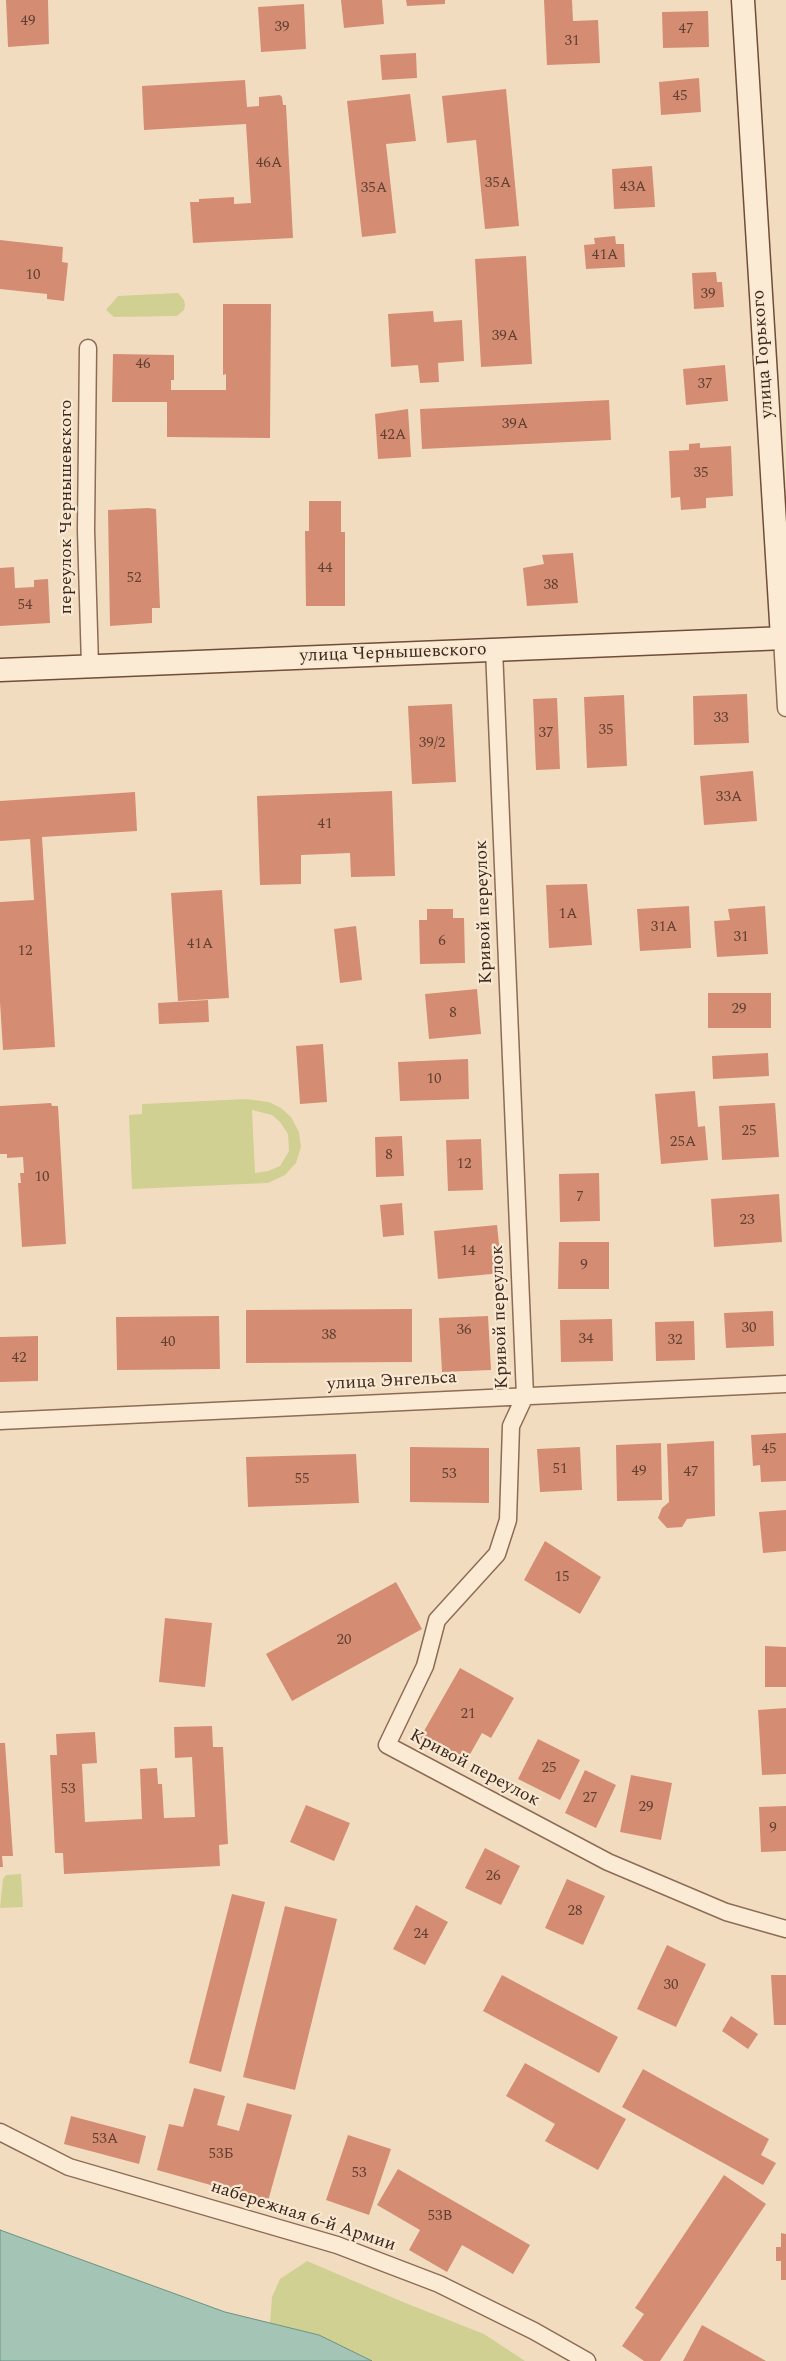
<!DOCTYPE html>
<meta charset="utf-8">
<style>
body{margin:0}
canvas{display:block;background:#f2dcc0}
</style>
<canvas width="786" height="2361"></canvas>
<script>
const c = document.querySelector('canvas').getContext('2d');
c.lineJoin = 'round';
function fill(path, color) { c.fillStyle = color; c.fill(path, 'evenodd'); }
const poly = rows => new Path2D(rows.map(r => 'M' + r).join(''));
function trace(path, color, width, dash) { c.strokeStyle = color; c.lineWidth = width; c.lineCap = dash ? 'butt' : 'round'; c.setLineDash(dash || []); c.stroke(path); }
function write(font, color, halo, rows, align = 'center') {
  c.font = font + ' Spectral,serif'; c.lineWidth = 4.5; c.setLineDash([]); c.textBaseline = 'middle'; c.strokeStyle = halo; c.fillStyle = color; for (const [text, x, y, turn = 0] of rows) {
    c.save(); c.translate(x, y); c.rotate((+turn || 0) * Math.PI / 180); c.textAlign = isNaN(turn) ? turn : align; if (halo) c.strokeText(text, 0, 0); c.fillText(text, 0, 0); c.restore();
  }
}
fill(poly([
 [178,293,184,300,185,305,184,310,177,316,114,317,106,310,118,296],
 [246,1099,269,1102,281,1108,291,1117,299,1132,301,1147,296,1163,285,1175,268,1183,132,1189,129,1115,142,1114,142,1104],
 [252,1110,272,1115,280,1122,288,1134,289,1151,280,1166,268,1171,255,1173],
 [21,1874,23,1907,0,1908,3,1879,6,1875],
 [307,2261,403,2302,484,2334,525,2361,372,2361,319,2335,270,2323,272,2297,280,2279]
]), '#d1d093');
const water = poly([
 [0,2230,225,2312,319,2335,372,2361,0,2361,0,2230]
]);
fill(water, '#a4c4b6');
trace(water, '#699383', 1);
fill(poly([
 [6,0,48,0,49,44,8,47],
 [341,0,382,0,384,24,344,28],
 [406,0,445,0,445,4,407,6],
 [544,0,572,0,573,21,598,20,600,63,547,65],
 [304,4,306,49,261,52,258,7],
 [708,11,709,47,663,48,662,12],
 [416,53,417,78,382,80,380,55],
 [699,78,701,112,661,115,659,82],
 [245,80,247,107,259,106,259,97,280,95,282,97,283,105,286,105,293,238,193,243,190,202,199,202,199,199,234,197,234,204,251,203,246,124,144,130,142,86],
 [506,89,519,226,485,229,476,140,447,143,442,96],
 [410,94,416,141,386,144,396,233,362,237,347,101],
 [652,166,655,207,614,209,612,169],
 [615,236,616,244,624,244,625,267,586,269,584,245,595,244,594,238],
 [0,240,63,247,62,262,68,263,64,301,47,299,47,294,0,289],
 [526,256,532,364,481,367,475,259],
 [716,272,717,282,722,282,724,307,694,309,692,273],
 [223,304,271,304,270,438,167,437,167,402,112,402,113,354,174,355,174,380,171,380,171,390,226,390,226,374,223,375],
 [433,311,434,322,462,320,464,361,438,363,439,382,420,383,418,365,391,367,388,314],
 [725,365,728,401,686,405,683,369],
 [609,400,611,440,422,449,420,409],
 [408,409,411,457,378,459,375,414],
 [700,443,700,448,731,446,733,496,706,498,706,508,681,510,680,497,671,498,669,451,689,450,689,444],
 [309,501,341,501,341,532,345,532,345,606,306,606,305,531,309,531],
 [148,508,156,509,160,608,152,608,152,623,110,626,108,510],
 [573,553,578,603,527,606,523,568,544,564,542,555],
 [14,567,15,588,34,587,34,580,48,579,50,623,0,626,0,568],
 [747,694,749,743,694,745,693,696],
 [624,695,627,766,587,768,584,697],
 [557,698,560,769,536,770,533,699],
 [452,704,456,782,412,784,408,706],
 [753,771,757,821,704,825,700,776],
 [392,791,395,876,351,877,350,853,301,855,301,884,260,885,257,796],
 [135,792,137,831,42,837,55,1047,3,1050,0,1002,0,902,34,900,30,839,0,841,0,801],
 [587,884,592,945,549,948,546,885],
 [222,890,229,998,178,1001,171,893],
 [689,906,691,948,640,951,637,909],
 [765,906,768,954,717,957,714,921,730,920,728,909],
 [427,909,453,909,453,918,464,918,465,963,420,964,419,920,427,920],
 [356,926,362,980,340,983,334,929],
 [477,989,481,1034,429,1039,425,994],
 [708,993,771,993,771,1028,708,1028],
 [208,1000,209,1022,159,1024,158,1003],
 [323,1044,327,1102,300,1104,296,1046],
 [768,1053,769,1076,713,1079,712,1056],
 [468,1059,469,1099,400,1101,398,1062],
 [695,1091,698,1127,705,1126,708,1160,661,1164,655,1094],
 [51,1103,52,1106,58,1106,66,1244,22,1247,18,1183,21,1183,20,1173,24,1173,23,1157,7,1158,7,1154,0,1154,0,1106],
 [775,1103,779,1157,722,1160,719,1106],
 [402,1136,404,1176,376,1177,375,1137],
 [481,1139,483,1190,448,1191,446,1140],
 [599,1173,600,1221,560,1222,559,1174],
 [779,1194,782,1242,714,1247,711,1199],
 [402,1203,404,1235,383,1237,380,1205],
 [497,1225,502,1273,438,1279,434,1231],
 [559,1242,609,1242,609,1289,558,1289],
 [412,1309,412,1362,246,1363,246,1310],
 [773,1311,774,1346,726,1348,724,1313],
 [219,1316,220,1369,117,1370,116,1317],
 [488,1316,491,1370,442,1372,439,1318],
 [612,1319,613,1361,561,1362,560,1320],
 [694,1321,695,1360,656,1361,655,1322],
 [38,1336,38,1381,0,1382,0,1337],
 [786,1433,786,1481,761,1482,760,1465,753,1466,751,1435],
 [714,1441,715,1516,687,1519,682,1527,667,1528,658,1518,662,1508,669,1502,667,1444],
 [661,1443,662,1500,617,1501,616,1445],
 [410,1447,489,1448,489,1503,410,1502],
 [580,1447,582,1490,540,1492,537,1449],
 [356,1454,359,1503,248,1507,246,1457],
 [786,1510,786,1551,763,1553,759,1512],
 [545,1541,601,1577,580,1614,524,1580],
 [396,1582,422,1629,292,1701,266,1654],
 [165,1618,212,1623,205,1687,159,1682],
 [765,1646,786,1647,786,1687,765,1687],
 [460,1668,514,1698,491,1738,482,1733,465,1763,420,1738],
 [786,1708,786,1774,762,1775,758,1710],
 [212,1726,213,1747,223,1747,228,1844,219,1845,220,1866,64,1874,63,1853,55,1853,50,1755,57,1755,56,1734,95,1732,97,1763,82,1764,85,1822,142,1819,140,1769,157,1768,158,1784,162,1784,164,1818,195,1817,192,1757,175,1758,174,1727],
 [538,1739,580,1760,560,1800,518,1779],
 [0,1743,5,1743,13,1856,2,1856,3,1867,0,1867],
 [585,1770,616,1785,596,1828,565,1813],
 [631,1775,672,1783,661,1840,620,1832],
 [306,1805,350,1823,334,1861,290,1842],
 [786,1806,786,1851,761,1852,759,1807],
 [485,1848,520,1866,501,1905,465,1888],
 [567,1879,605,1896,583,1945,545,1928],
 [232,1894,265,1902,221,2072,189,2063],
 [416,1905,448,1922,425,1965,393,1949],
 [285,1906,337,1919,295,2090,243,2077],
 [667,1945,706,1964,676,2027,637,2009],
 [502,1975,618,2037,599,2073,483,2011],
 [771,1975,786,1975,786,2025,774,2025],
 [731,2016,758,2034,748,2049,722,2031],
 [525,2063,626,2119,598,2170,545,2141,555,2124,506,2096],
 [643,2069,769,2139,761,2155,776,2163,763,2185,622,2107],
 [194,2088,225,2096,217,2125,239,2131,247,2103,292,2115,268,2201,157,2170,169,2124,183,2127],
 [71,2116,146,2136,139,2164,64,2144],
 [348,2135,391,2149,369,2215,326,2200],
 [398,2169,530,2245,513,2274,462,2245,447,2272,409,2250,420,2230,377,2205],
 [724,2175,766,2204,660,2361,644,2361,622,2346,644,2314,635,2308],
 [781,2233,786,2234,786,2280,781,2280,781,2261,776,2261,776,2247,781,2247],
 [702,2325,766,2361,683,2361]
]), '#d48d73');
const street = poly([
 [88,348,86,530,90,666],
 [782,638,786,708],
 [494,649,525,1396,511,1426,508,1520,497,1554,437,1620,425,1666,387,1745,608,1862,726,1912,786,1929],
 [0,1421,786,1384],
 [0,2132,69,2167,337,2245,439,2284,534,2331,587,2361]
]);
const secondary = poly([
 [743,0,782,638],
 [0,670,786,638]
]);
trace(street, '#8d6c56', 19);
trace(secondary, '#6f4d39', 25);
trace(street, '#fcebd4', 16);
trace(secondary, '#fcebd4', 22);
write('15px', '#614032', null, [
 ["49",28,22],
 ["39",282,28],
 ["47",686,30],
 ["31",572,42],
 ["45",680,97],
 ["46А",269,164],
 ["35А",498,184],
 ["43А",633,188],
 ["35А",374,189],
 ["41А",605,256],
 ["10",33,276],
 ["39",708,295],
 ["39А",505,337],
 ["46",143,365],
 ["37",705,385],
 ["39А",515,425],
 ["42А",393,436],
 ["35",701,474],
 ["44",325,569],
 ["52",134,579],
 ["38",551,586],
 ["54",25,606],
 ["33",721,719],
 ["35",606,731],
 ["37",546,734],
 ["39/2",432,744],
 ["33А",729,798],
 ["41",325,825],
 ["1А",568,915],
 ["31А",664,928],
 ["31",741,938],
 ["6",442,942],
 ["41А",200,945],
 ["12",25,952],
 ["29",739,1010],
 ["8",453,1014],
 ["10",434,1080],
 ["25",749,1132],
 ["25А",683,1143],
 ["8",389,1156],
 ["12",464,1165],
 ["10",42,1178],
 ["7",580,1198],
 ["23",747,1221],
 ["14",468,1252],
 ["9",584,1266],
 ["30",749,1329],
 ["36",464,1331],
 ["38",329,1336],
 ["34",586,1340],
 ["32",675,1341],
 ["40",168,1343],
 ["42",19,1359],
 ["45",769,1450],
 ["51",560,1470],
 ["49",639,1472],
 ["47",691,1473],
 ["53",449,1475],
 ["55",302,1480],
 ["15",562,1578],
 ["20",344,1641],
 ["21",468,1715],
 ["25",549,1769],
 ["53",68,1790],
 ["27",590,1799],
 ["29",646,1808],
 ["9",773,1829],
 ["26",493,1877],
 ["28",575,1912],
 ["24",421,1935],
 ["30",671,1986],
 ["53А",105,2140],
 ["53Б",221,2155],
 ["53",359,2174],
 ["53В",440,2217]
]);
write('18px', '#3b271c', '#f9e8d1', [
 ["улица Горького",764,354,-94],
 ["переулок Чернышевского",67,507,-90],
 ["улица Чернышевского",393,654,-2],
 ["Кривой переулок",485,912,-92],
 ["Кривой переулок",501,1317,-92],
 ["улица Энгельса",392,1382,-3],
 ["Кривой переулок",474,1769,28],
 ["набережная 6-й Армии",303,2217,18]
]);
</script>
